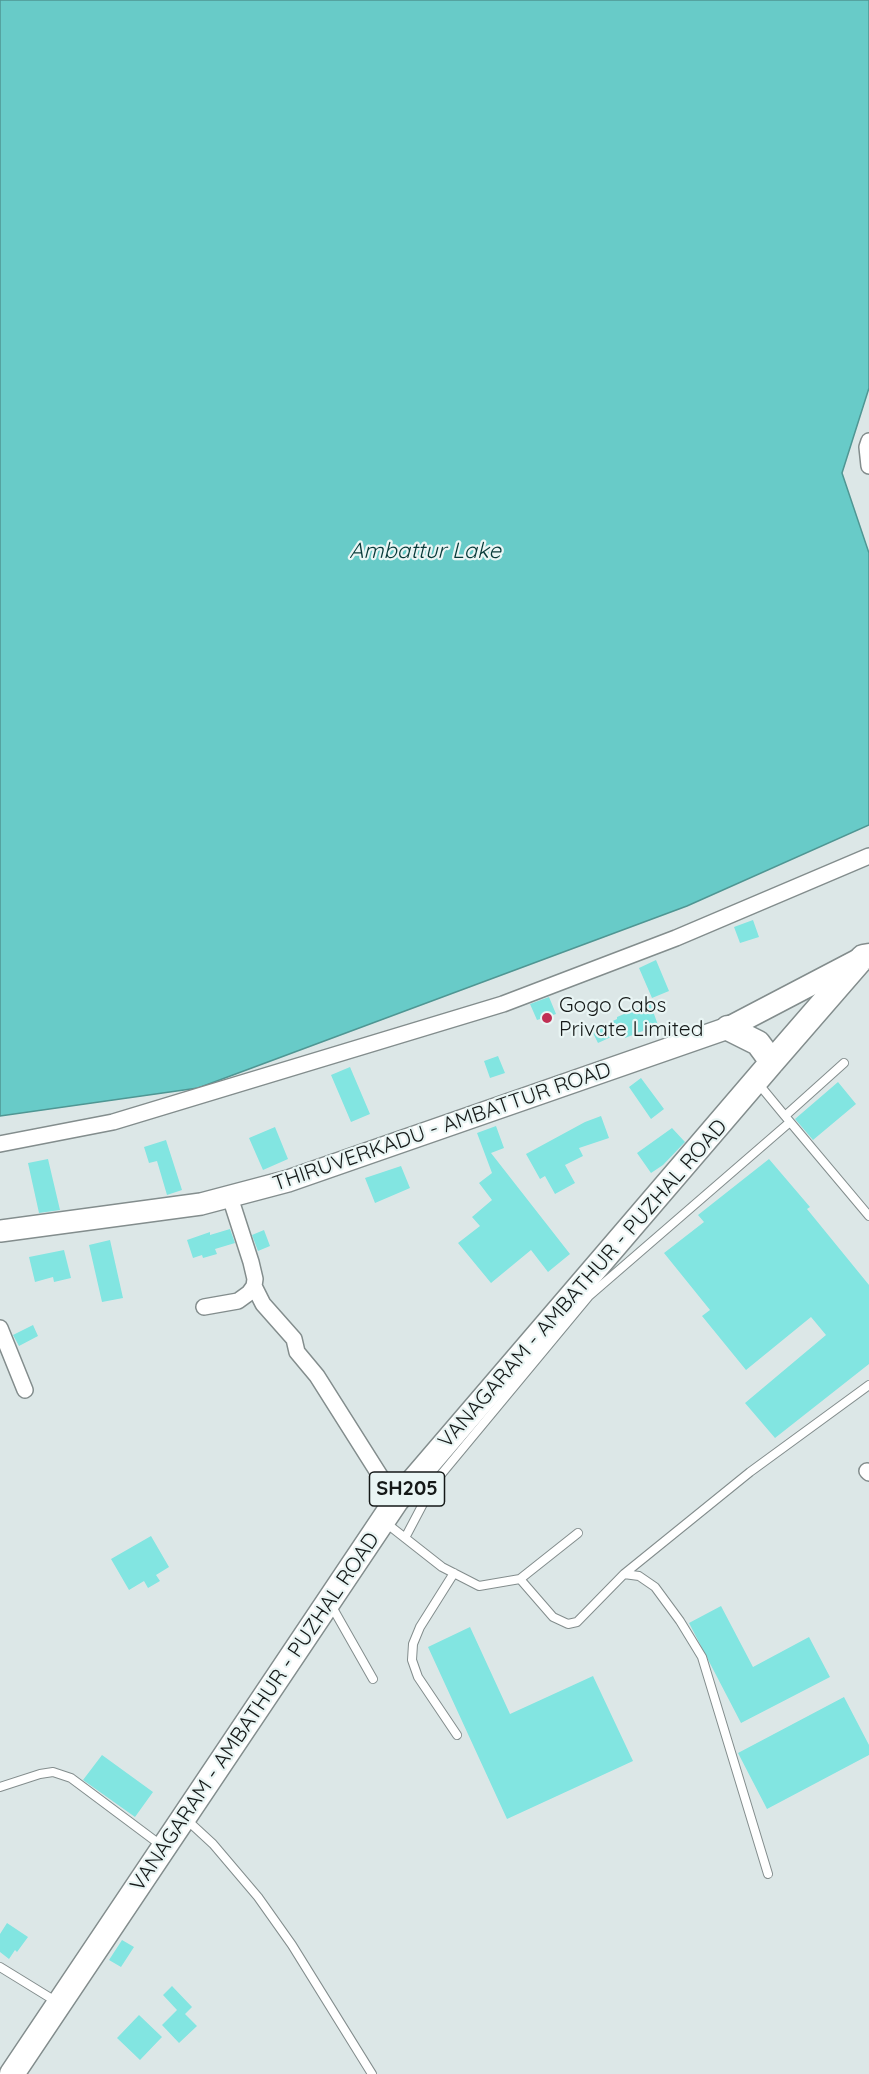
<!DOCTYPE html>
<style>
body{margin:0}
canvas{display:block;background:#dce7e7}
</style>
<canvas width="869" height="2074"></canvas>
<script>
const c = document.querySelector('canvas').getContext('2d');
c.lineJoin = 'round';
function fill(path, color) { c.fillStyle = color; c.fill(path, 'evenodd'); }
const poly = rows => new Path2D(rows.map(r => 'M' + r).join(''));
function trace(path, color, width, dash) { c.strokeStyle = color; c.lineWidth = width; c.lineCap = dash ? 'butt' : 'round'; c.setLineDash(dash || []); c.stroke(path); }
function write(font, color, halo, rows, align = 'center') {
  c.font = font + ' Quicksand,sans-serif'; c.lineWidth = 4.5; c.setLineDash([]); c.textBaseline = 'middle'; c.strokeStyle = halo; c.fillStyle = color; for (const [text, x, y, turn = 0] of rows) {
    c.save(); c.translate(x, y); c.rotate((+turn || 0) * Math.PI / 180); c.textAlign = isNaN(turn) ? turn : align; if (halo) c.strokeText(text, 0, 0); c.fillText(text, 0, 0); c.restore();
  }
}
const water = poly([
 [0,0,869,0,869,388,842,473,869,553,869,825,687,906,198,1088,0,1116,0,0]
]);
fill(water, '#68cbc8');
trace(water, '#4f9693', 1.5);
fill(poly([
 [753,920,759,937,740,943,734,927],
 [656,960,669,991,652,998,639,968],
 [549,997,556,1014,537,1020,530,1004],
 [650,1003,658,1025,625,1038,622,1032,598,1043,592,1031,617,1019,617,1017],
 [498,1056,505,1073,490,1078,484,1061],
 [350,1067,370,1114,351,1122,331,1075],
 [641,1078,664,1109,651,1119,629,1087],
 [838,1082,856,1104,813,1140,795,1119],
 [601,1116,609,1138,579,1148,583,1156,565,1165,575,1183,555,1194,545,1176,540,1179,526,1154,585,1122],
 [496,1126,504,1148,491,1153,570,1254,548,1272,531,1250,491,1283,458,1243,480,1226,472,1217,492,1200,479,1183,492,1173,477,1133],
 [275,1127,288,1159,263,1170,249,1138],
 [672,1128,685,1142,663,1165,651,1173,637,1153],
 [166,1140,182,1190,167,1195,157,1161,149,1163,144,1147],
 [48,1159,60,1210,39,1213,28,1163],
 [769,1159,810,1207,807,1209,869,1285,869,1364,775,1438,745,1403,826,1335,811,1317,746,1370,702,1316,710,1310,664,1253,704,1222,698,1215],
 [401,1166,410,1188,375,1203,365,1178],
 [230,1229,235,1243,215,1249,217,1254,203,1258,202,1255,193,1258,187,1240,210,1232,210,1235],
 [264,1230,270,1246,258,1251,252,1235],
 [110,1240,123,1298,102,1302,89,1245],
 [64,1250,71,1278,54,1282,53,1277,35,1282,29,1257],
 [33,1325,38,1336,19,1346,13,1335],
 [151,1536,169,1567,156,1575,160,1581,148,1588,144,1581,129,1590,111,1559],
 [721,1606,753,1667,809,1637,830,1677,741,1723,689,1623],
 [470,1627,510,1714,593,1676,633,1761,507,1819,428,1647],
 [844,1697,869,1745,869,1755,767,1809,738,1753],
 [102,1755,153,1792,135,1817,83,1780],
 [7,1923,28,1937,17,1952,15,1950,9,1959,0,1952,0,1934],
 [122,1940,134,1947,121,1967,109,1960],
 [172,1986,192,2007,185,2014,197,2026,179,2043,162,2025,177,2010,163,1995],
 [139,2015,162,2037,140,2060,117,2038]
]), '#82e5e1');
const service = poly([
 [844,1063,785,1116,869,1216],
 [757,1082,785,1116],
 [386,1523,442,1567,479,1586,520,1579,578,1533],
 [405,1538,434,1483,589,1296,790,1122],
 [454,1573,420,1627,413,1644,412,1660,418,1677,457,1735],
 [624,1574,750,1472,869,1385],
 [520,1579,553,1617,568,1624,577,1622,624,1574,639,1576,655,1587,680,1621,702,1657,768,1874],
 [331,1605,373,1679],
 [0,1787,40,1774,53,1772,71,1778,162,1846],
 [187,1820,213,1844,258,1897,292,1945,372,2074],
 [0,1967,57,2002]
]);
const minor = poly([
 [869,441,867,447,869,466],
 [0,1144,113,1122,503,1004,676,938,869,856],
 [254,1286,263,1304,294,1339,297,1352,317,1376,396,1501],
 [204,1307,238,1301,249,1293,254,1286,255,1279,251,1262,230,1197],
 [0,1328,25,1390],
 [867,1471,869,1473]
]);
const secondary = poly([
 [0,1231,201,1204,288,1181,728,1028,858,960]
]);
const primary = poly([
 [728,1028,758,1043,772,1062],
 [12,2074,396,1501,772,1062,863,957,869,956]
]);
trace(service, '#838d8d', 10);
trace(minor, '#838d8d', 18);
trace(secondary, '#838d8d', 24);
trace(primary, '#838d8d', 27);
trace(service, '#fff', 8);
trace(minor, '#fff', 15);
trace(secondary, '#fff', 21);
trace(primary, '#fff', 24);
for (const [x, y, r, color] of [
 [547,1018,6,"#c03054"]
]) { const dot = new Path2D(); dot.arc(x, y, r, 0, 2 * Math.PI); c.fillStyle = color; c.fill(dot); trace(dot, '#e9f5f4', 2); }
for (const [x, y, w] of [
 [407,1489,75]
]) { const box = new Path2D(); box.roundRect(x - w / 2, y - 17, w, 34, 4.5); c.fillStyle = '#e9f5f4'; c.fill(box); trace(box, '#151918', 1.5); }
write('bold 20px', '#151918', null, [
 ["SH205",407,1489]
]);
write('21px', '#151918', '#e9f5f4', [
 ["Gogo Cabs",559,1006],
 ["Private Limited",559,1030]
], 'left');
write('21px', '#151918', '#e9f5f4', [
 ["THIRUVERKADU - AMBATTUR ROAD",442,1127,-19],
 ["VANAGARAM - AMBATHUR - PUZHAL ROAD",583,1284,-49],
 ["VANAGARAM - AMBATHUR - PUZHAL ROAD",255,1712,-56]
]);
write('italic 22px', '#073938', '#e9f5f4', [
 ["Ambattur Lake",425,551]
]);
</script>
